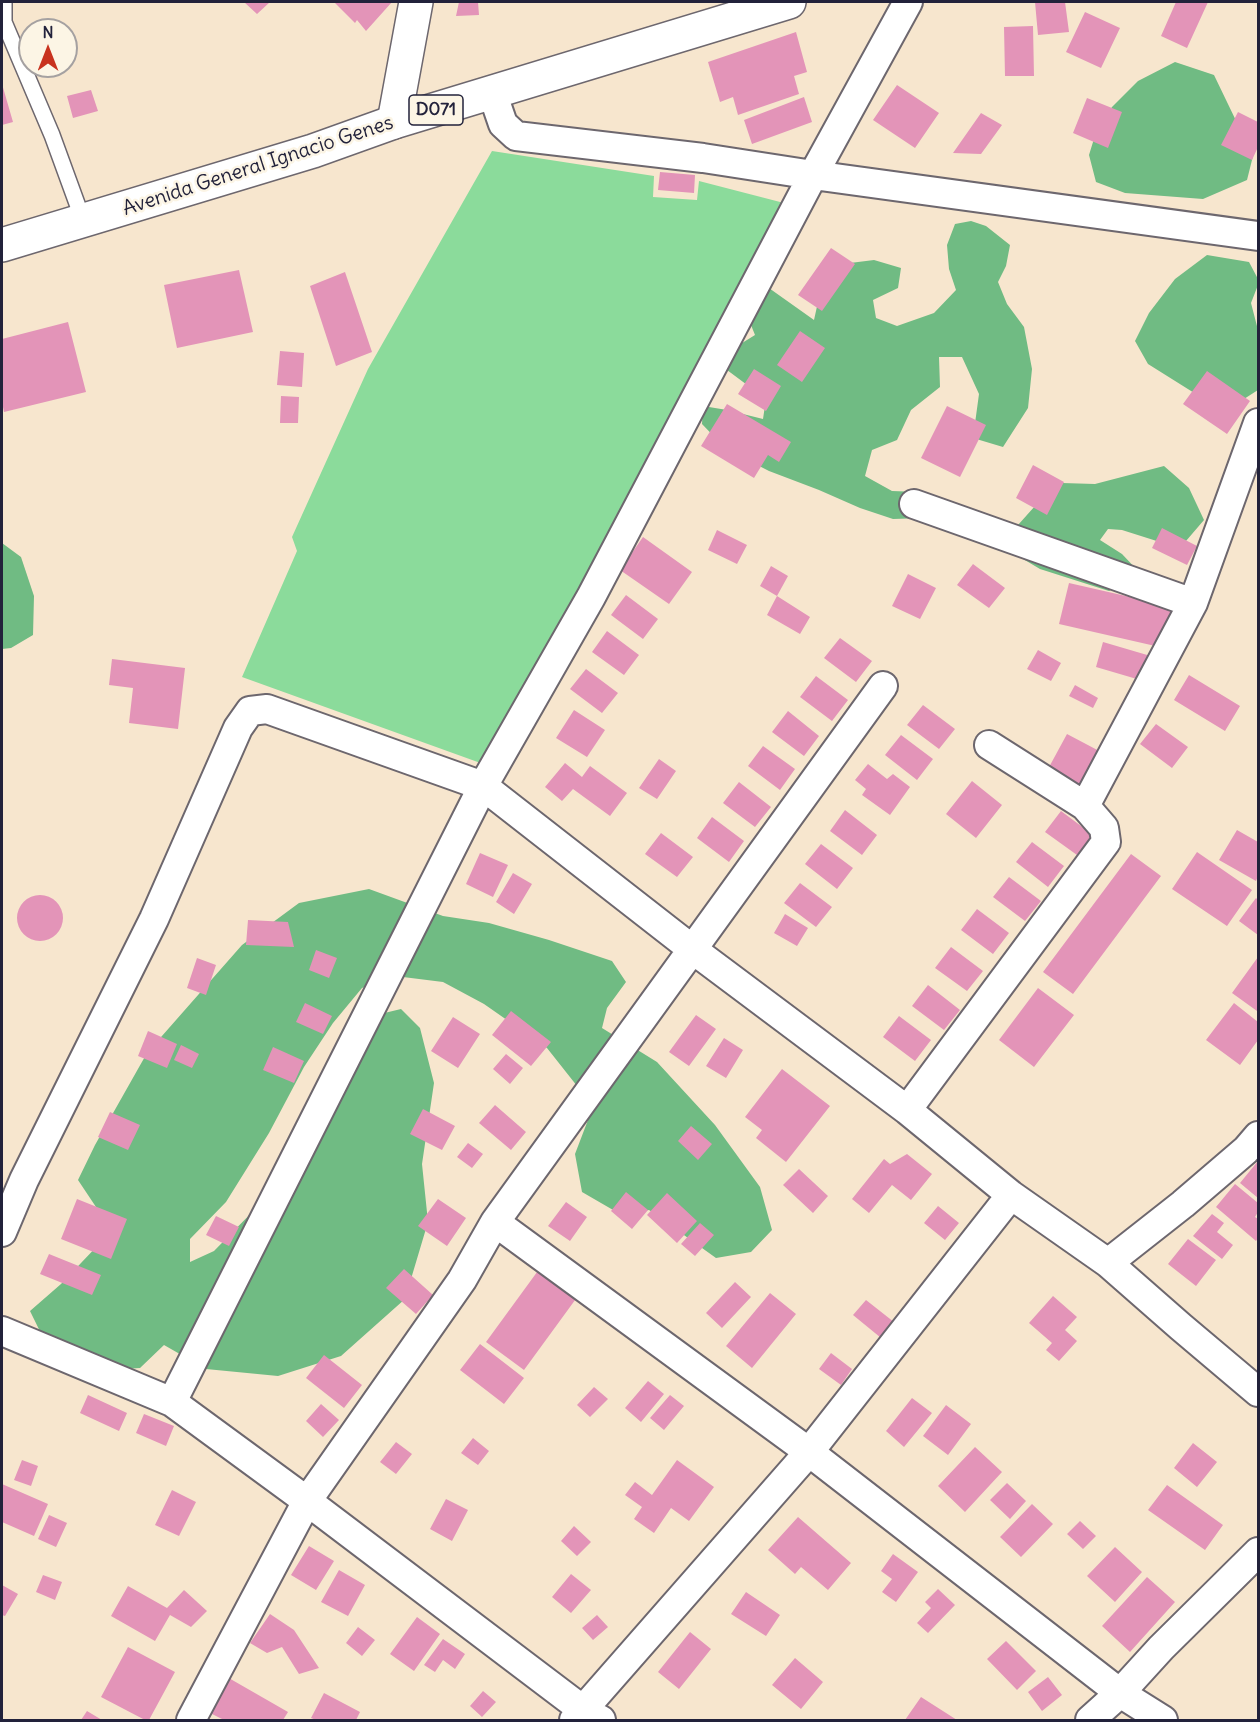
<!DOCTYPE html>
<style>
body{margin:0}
#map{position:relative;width:1260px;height:1722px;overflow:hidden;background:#f7e6ce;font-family:Delius,sans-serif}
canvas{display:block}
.frame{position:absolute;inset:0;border:3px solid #22223b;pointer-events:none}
.north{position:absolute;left:18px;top:18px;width:60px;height:60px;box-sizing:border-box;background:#fcf5e5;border:2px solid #a5a1a1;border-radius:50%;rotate:0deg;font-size:16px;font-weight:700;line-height:24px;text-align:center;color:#22223b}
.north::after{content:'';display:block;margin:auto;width:21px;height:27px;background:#c8321e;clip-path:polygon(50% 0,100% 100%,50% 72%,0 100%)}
</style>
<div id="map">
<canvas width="1260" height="1722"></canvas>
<div class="frame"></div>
<div class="north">N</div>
</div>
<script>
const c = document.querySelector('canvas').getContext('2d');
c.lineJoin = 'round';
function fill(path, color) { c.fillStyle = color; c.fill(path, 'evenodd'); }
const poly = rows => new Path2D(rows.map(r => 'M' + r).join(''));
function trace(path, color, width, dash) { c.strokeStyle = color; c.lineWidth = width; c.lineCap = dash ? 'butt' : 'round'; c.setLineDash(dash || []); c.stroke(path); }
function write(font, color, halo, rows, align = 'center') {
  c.font = font + ' Delius,sans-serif'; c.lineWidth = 5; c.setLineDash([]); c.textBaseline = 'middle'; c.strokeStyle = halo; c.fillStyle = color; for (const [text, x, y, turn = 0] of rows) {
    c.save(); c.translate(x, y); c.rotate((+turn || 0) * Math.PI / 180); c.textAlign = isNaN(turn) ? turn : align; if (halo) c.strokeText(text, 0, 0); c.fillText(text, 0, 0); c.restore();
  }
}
fill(poly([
 [492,151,654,176,653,197,697,200,699,181,784,203,486,765,242,677,297,551,292,537,368,369]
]), '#8bdb9b');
fill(poly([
 [1175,62,1214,75,1253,156,1247,180,1203,199,1125,193,1096,182,1089,155,1097,129,1112,107,1138,81],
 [971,221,986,226,1010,245,1006,266,998,282,1007,304,1024,327,1032,369,1028,408,1003,447,973,438,979,394,962,357,939,357,940,387,911,410,897,440,872,450,865,476,892,491,919,492,924,518,893,519,860,508,819,490,769,471,726,449,702,424,703,406,727,410,763,419,766,399,727,370,726,353,755,335,751,325,737,308,752,276,814,320,826,266,874,260,901,268,898,288,873,300,876,318,897,326,934,313,956,290,949,269,947,245,955,224],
 [1207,255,1249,262,1258,279,1258,285,1251,303,1258,330,1258,390,1233,406,1207,401,1148,364,1135,341,1149,313,1175,279],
 [1164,466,1189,488,1204,520,1186,541,1163,543,1122,530,1108,529,1100,540,1122,554,1141,574,1109,591,1040,569,1018,556,1018,525,1035,506,1062,483,1095,484],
 [2,543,21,557,34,596,33,635,11,648,2,649],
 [369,889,443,916,489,923,549,940,612,961,626,982,607,1008,602,1028,657,1062,715,1125,760,1187,772,1230,751,1252,716,1258,649,1210,620,1214,582,1192,575,1154,588,1120,581,1091,547,1048,484,1004,443,982,395,976,362,988,333,1023,304,1067,269,1133,226,1202,190,1239,190,1262,214,1251,266,1198,372,1016,401,1009,420,1028,434,1083,422,1164,428,1222,405,1299,341,1356,278,1376,206,1369,164,1345,140,1368,108,1370,56,1364,30,1311,61,1284,101,1242,98,1210,78,1180,95,1145,147,1053,242,945,299,903]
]), '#70bb83');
fill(poly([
 [244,2,270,2,257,14],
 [334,2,392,2,366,31,357,20,355,23],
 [459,2,478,2,479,15,456,16],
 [1035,2,1065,2,1069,32,1038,35],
 [1176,2,1208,2,1187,48,1161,36],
 [1085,12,1120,28,1101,68,1066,52],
 [1033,26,1034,76,1005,76,1004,27],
 [796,32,807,72,794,76,799,94,738,115,733,97,720,102,708,62],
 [2,84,13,122,2,125],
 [897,85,939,113,915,148,873,120],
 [91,90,98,111,73,118,67,96],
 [804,97,812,122,752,144,744,120],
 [1087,98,1122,112,1108,148,1073,133],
 [1238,112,1258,122,1258,147,1252,160,1221,145],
 [981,113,1002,125,981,154,953,153],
 [660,172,695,175,694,193,658,190],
 [831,248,855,264,822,311,798,295],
 [239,270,253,332,177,348,164,285],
 [345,272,372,352,336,366,310,286],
 [68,322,86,392,4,412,2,402,2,339],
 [800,331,825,348,802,382,777,365],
 [280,351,304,353,302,387,277,385],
 [754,369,781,386,766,411,738,394],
 [1207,371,1250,401,1227,434,1183,404],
 [281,396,299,397,298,423,280,423],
 [727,404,791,442,779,462,768,455,754,478,701,446],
 [947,406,986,425,960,477,921,458],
 [1033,465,1064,482,1047,515,1016,498],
 [1162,528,1197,546,1187,565,1152,548],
 [717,530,747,545,737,564,708,550],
 [643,537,692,572,669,604,620,570],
 [973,564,1005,588,989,608,957,585],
 [771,566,788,576,777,596,760,586],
 [908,574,936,588,920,619,892,606],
 [1069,583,1174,607,1164,648,1059,624],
 [626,595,658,619,643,639,611,615],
 [777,596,810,617,800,634,767,615],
 [607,631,639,655,624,675,592,652],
 [840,638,872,661,856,682,824,658],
 [1103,642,1154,657,1147,682,1096,667],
 [1038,650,1061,663,1051,681,1027,669],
 [112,659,185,668,178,729,129,723,133,688,109,685],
 [586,669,618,693,602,713,570,689],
 [1189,675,1240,706,1225,731,1174,700],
 [816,676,848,700,832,721,800,697],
 [1075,685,1098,698,1093,708,1069,696],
 [923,705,955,729,939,749,907,725],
 [574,710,605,730,587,757,556,738],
 [788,711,819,736,804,756,772,732],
 [1156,724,1188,747,1172,768,1140,744],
 [1067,734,1103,753,1083,789,1048,769],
 [901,735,933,759,917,780,885,755],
 [763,746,795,769,780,790,748,766],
 [659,759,676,771,657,799,639,788],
 [565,763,582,777,590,766,627,793,610,816,573,789,562,801,545,787],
 [868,764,887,779,893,774,910,787,890,815,862,795,866,789,855,780],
 [972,781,1002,805,976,838,946,814],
 [739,782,771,807,755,827,723,803],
 [845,810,877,835,862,855,830,831],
 [1061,811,1093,835,1077,855,1045,832],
 [712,817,744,841,729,862,697,838],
 [1237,830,1258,842,1258,876,1256,881,1219,860],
 [661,833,693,857,677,877,645,854],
 [1032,842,1064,866,1048,887,1016,862],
 [821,844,853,868,837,889,805,864],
 [1197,852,1252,890,1227,926,1172,889],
 [480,853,508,865,493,897,466,884],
 [1131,854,1161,876,1073,994,1043,972],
 [513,873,532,884,514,914,496,902],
 [1009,877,1041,901,1025,921,993,897],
 [800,883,832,907,816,927,784,903],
 '17 918a23 23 0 1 1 46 0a23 23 0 1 1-46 0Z',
 [1256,898,1258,900,1258,935,1239,921],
 [977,909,1009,933,993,954,961,930],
 [785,914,808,928,797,946,774,933],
 [248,920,288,922,294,947,246,945],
 [951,947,983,971,967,991,935,968],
 [316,950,337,958,329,978,309,970],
 [1258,957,1258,1009,1257,1011,1232,993],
 [197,958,216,965,206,995,187,988],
 [928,985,960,1010,944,1030,912,1006],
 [1038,988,1074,1015,1034,1067,999,1040],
 [305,1003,332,1016,323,1034,296,1022],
 [1234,1003,1258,1022,1258,1040,1240,1065,1206,1040],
 [511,1011,551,1042,531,1066,492,1035],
 [696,1015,716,1029,689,1066,669,1052],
 [899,1016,931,1040,915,1061,883,1037],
 [453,1017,480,1034,458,1068,431,1051],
 [148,1031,177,1044,167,1068,138,1056],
 [724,1038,743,1050,726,1078,706,1066],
 [181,1045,199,1054,192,1068,174,1060],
 [273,1047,304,1061,294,1083,263,1070],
 [506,1054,523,1068,510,1084,493,1069],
 [782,1069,830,1106,786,1162,756,1138,762,1130,745,1117],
 [495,1105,526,1132,511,1150,479,1123],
 [423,1109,455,1126,442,1150,410,1134],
 [110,1112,140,1125,128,1150,98,1137],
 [691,1126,712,1144,698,1160,678,1141],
 [468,1143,483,1154,472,1168,457,1157],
 [907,1154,932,1174,911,1200,892,1185,869,1213,852,1199,884,1159,890,1164],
 [1258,1161,1258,1198,1240,1183],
 [799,1169,828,1196,813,1213,783,1185],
 [1235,1184,1258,1203,1258,1212,1255,1217,1258,1219,1258,1238,1256,1241,1216,1207],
 [626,1192,648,1210,632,1229,611,1211],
 [667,1193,697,1221,677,1243,647,1215],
 [77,1199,127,1219,111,1259,61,1239],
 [438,1199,466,1218,447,1246,418,1226],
 [566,1202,587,1217,570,1241,548,1226],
 [938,1206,959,1223,945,1240,924,1223],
 [1212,1214,1224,1223,1217,1232,1233,1245,1222,1259,1193,1236],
 [216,1216,239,1227,229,1246,206,1235],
 [700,1223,714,1235,695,1256,681,1244],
 [1188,1239,1216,1260,1196,1286,1168,1264],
 [49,1254,101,1275,92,1295,40,1274],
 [540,1268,578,1296,524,1370,486,1342],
 [404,1269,433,1295,416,1314,386,1288],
 [735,1282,751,1297,722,1328,706,1313],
 [770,1293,796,1314,752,1368,726,1346],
 [1053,1296,1077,1317,1065,1330,1077,1341,1059,1361,1046,1350,1052,1343,1029,1323],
 [866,1300,899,1326,886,1342,853,1315],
 [480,1344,524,1378,504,1404,460,1370],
 [831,1353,852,1369,841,1385,819,1369],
 [324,1355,362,1385,344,1408,306,1378],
 [648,1381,664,1394,641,1422,625,1408],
 [594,1387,608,1399,590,1417,577,1405],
 [88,1395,127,1413,119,1431,80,1413],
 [670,1395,684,1406,664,1430,650,1418],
 [912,1398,932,1413,904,1447,886,1431],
 [321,1404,339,1420,323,1437,306,1421],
 [946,1405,971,1424,948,1455,923,1436],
 [144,1414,174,1426,166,1446,136,1433],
 [473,1438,489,1451,478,1465,461,1453],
 [396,1442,412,1454,396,1474,380,1462],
 [1193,1443,1217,1462,1197,1487,1174,1468],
 [975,1447,1002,1472,965,1512,938,1486],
 [22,1460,38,1466,31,1486,14,1480],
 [677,1460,714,1487,689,1521,671,1508,654,1533,634,1519,642,1507,625,1495,635,1482,652,1495],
 [1007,1483,1026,1501,1010,1519,990,1500],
 [2,1484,48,1504,34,1536,2,1522],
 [1167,1485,1223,1525,1205,1550,1148,1510],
 [172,1490,196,1502,179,1536,155,1525],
 [446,1499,468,1510,452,1541,430,1529],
 [1032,1504,1053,1524,1021,1557,1000,1537],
 [49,1515,67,1523,56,1547,38,1539],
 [798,1517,851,1563,828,1590,801,1567,795,1574,768,1550],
 [1080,1521,1096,1536,1083,1549,1067,1534],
 [574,1526,591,1542,577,1556,561,1541],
 [309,1546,334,1561,316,1590,291,1575],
 [1115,1547,1142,1572,1115,1602,1087,1576],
 [893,1554,918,1572,896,1602,882,1592,892,1579,881,1571],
 [339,1570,365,1585,348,1616,321,1602],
 [571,1574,591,1590,571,1613,552,1597],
 [43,1575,62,1582,55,1600,36,1592],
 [1147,1577,1175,1602,1130,1652,1102,1626],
 [2,1585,18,1594,5,1616,2,1615],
 [128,1586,167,1608,184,1590,207,1611,191,1627,170,1615,155,1641,111,1616],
 [938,1589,955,1605,928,1633,917,1623,931,1608,925,1602],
 [746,1592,780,1615,766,1636,731,1614],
 [270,1614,294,1630,319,1668,299,1674,282,1647,267,1653,250,1643],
 [597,1615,608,1627,593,1640,582,1628],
 [417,1617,440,1634,414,1671,390,1654],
 [358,1627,375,1640,362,1656,346,1643],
 [690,1632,711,1649,679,1689,658,1672],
 [443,1639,465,1654,455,1669,443,1660,435,1672,424,1665],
 [1006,1641,1036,1671,1017,1690,987,1659],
 [128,1647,175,1672,149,1720,145,1720,101,1697],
 [795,1658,823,1682,801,1709,772,1685],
 [227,1677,288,1712,283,1720,224,1720,208,1712],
 [1048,1677,1062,1695,1042,1711,1028,1692],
 [483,1691,496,1702,482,1717,470,1706],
 [324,1693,360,1712,356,1720,316,1720,311,1718],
 [921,1697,957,1720,905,1720],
 [87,1711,102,1720,81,1720]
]), '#e394b8');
const lane = poly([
 [4,2,4,22,52,135,83,220]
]);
const street = poly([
 [492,92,503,124,516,136,703,158,813,175,1258,236],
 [914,504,1193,603],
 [1085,806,1193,603,1258,423],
 [907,1110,1106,842,1104,828,1085,806,989,745],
 [495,1222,809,1452,1120,1693,1163,1720],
 [2,1232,24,1180,154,919,238,728,250,711,267,709,483,786,692,949,907,1110,1011,1195,1108,1263,1181,1327,1258,1392],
 [1108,1263,1183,1204,1246,1150,1258,1136],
 [2,1331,172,1402,307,1501,583,1710,601,1720],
 [172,1402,483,786,591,597,813,175,908,2],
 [191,1720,307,1501,462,1280,495,1222,883,686],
 [574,1720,809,1452,1011,1195],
 [1090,1720,1120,1693,1161,1648,1258,1552]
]);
const secondary = poly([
 [394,122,416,2]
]);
const primary = poly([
 [2,245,313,151,394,122,789,2]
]);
trace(lane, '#6d676e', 18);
trace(street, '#6d676e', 32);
trace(secondary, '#6d676e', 36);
trace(primary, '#6d676e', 36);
trace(lane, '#fff', 15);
trace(street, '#fff', 28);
trace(secondary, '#fff', 33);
trace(primary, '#fff', 33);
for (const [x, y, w] of [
 [436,110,54]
]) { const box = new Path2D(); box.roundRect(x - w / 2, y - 15, w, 30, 4.5); c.fillStyle = '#fcf5e5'; c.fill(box); trace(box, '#22223b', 1.5); }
write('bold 18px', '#22223b', null, [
 ["D071",436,110]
]);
write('20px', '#22223b', '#fcf5e5', [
 ["Avenida General Ignacio Genes",258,166,-18]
]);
</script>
